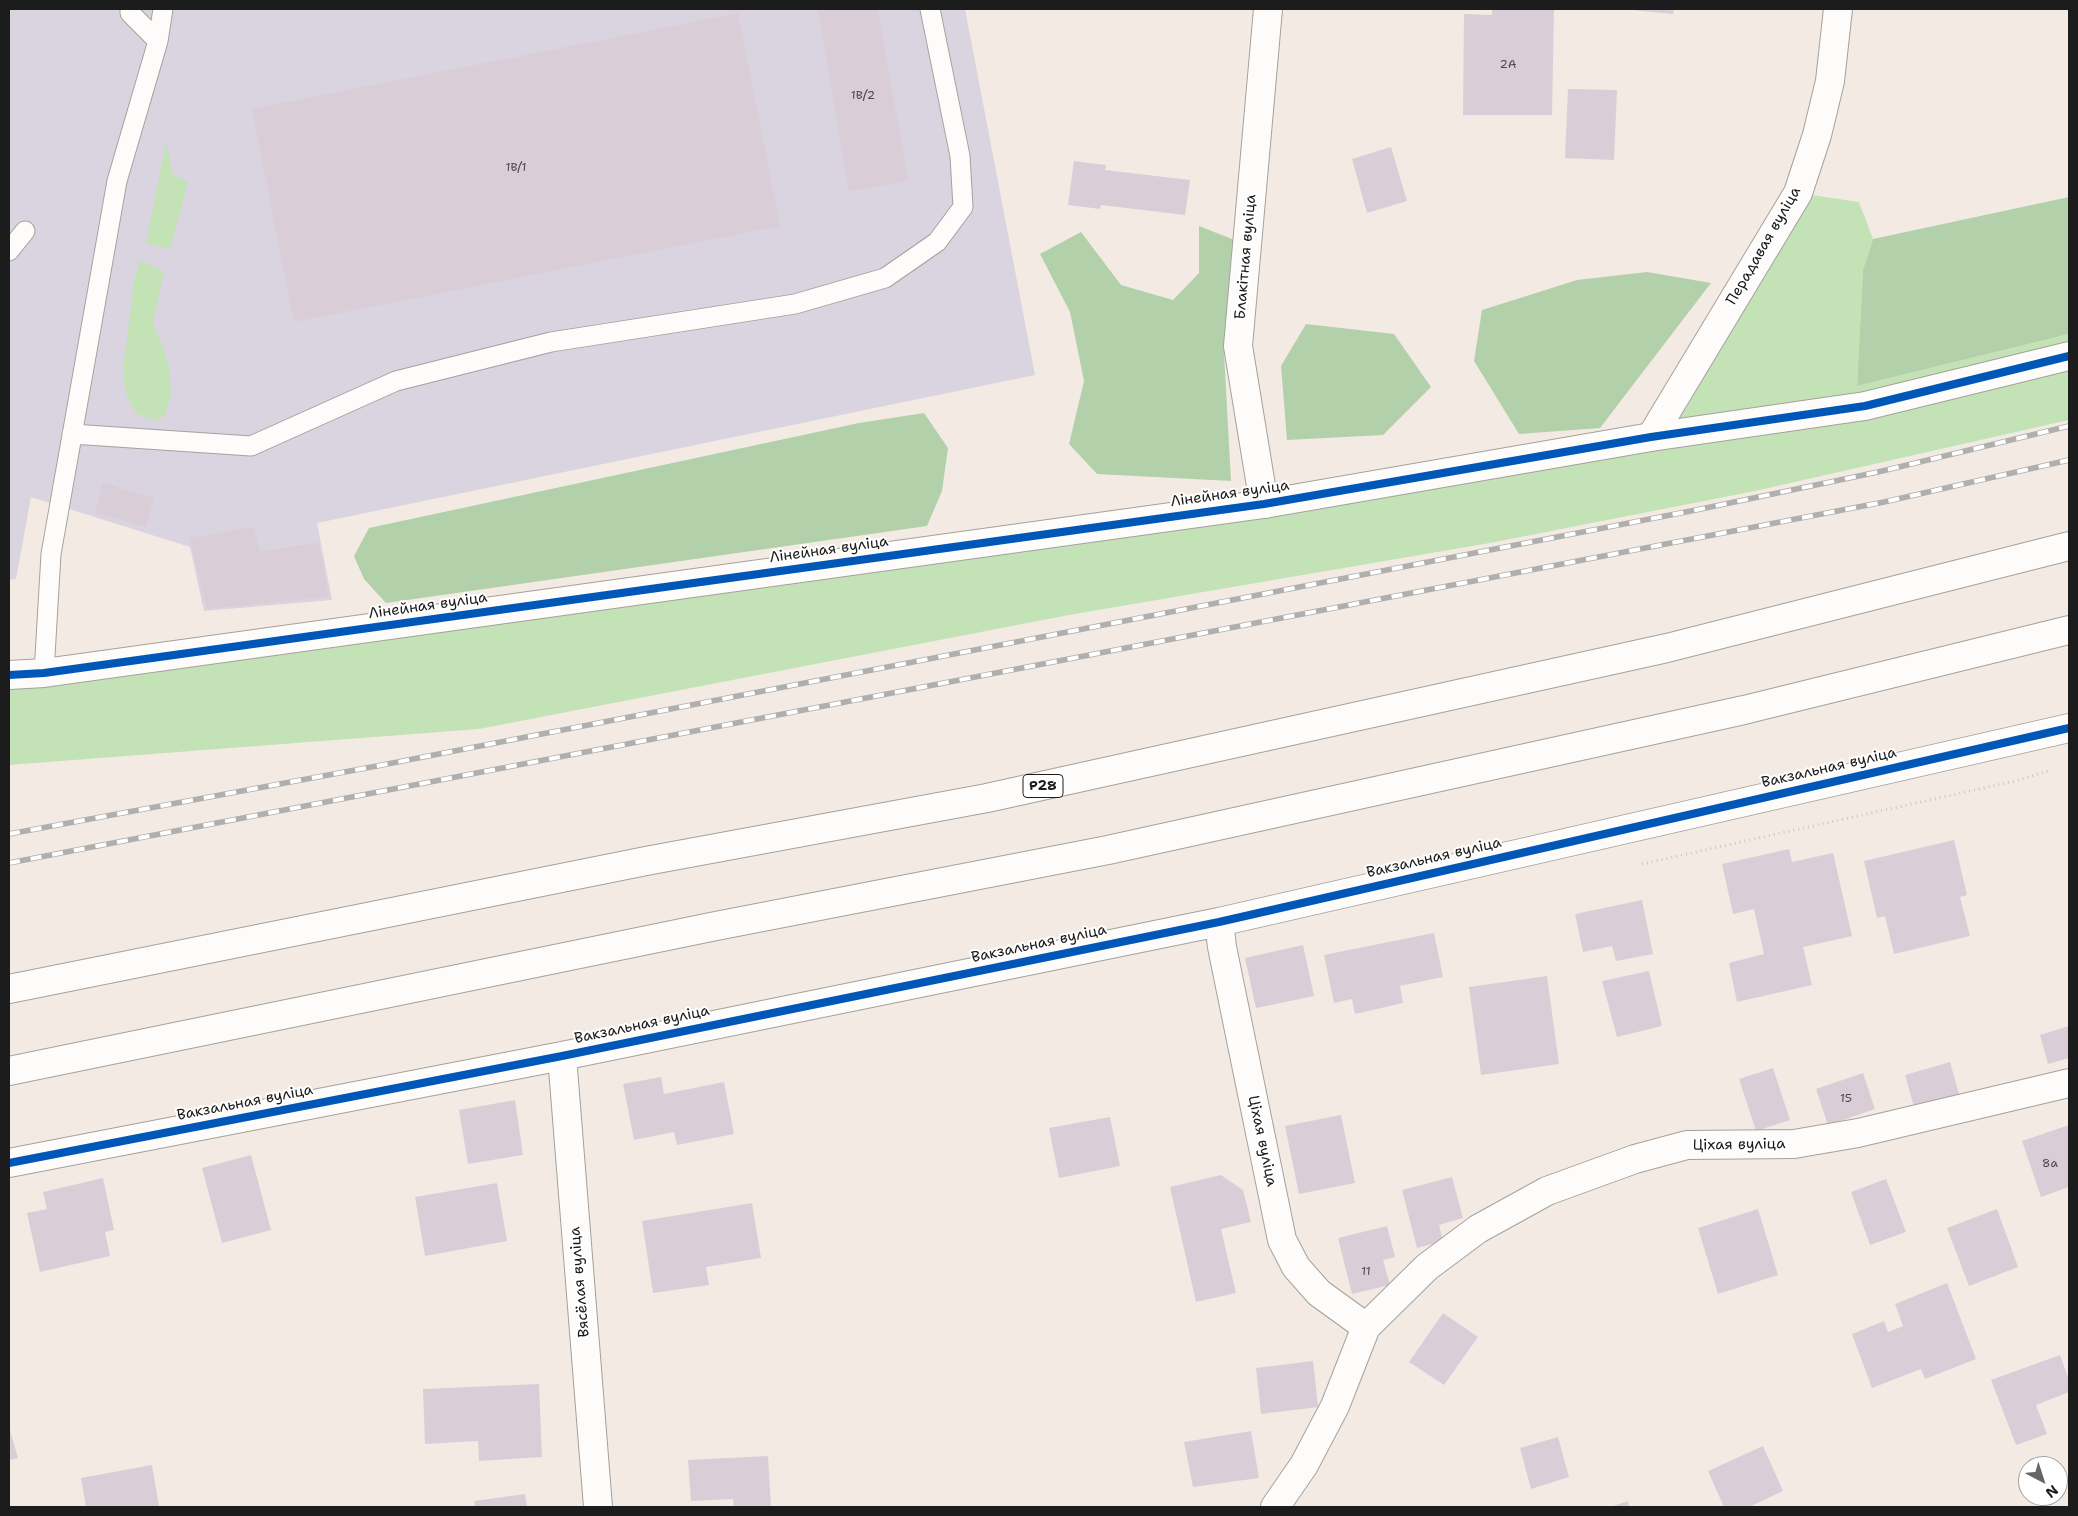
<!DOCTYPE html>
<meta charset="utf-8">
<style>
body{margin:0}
#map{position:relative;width:2078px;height:1516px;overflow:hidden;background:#f3ebe3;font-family:"Shantell Sans",sans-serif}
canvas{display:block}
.frame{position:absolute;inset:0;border:10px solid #1c1c1c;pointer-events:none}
.north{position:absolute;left:2018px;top:1456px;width:50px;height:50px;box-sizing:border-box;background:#fff;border:1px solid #a4a4a4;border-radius:50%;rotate:140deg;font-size:14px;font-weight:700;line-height:20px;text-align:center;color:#1c1c1c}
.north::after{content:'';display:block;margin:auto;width:18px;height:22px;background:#676462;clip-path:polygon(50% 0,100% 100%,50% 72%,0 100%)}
</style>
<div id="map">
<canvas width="2078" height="1516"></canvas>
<div class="frame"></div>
<div class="north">N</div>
</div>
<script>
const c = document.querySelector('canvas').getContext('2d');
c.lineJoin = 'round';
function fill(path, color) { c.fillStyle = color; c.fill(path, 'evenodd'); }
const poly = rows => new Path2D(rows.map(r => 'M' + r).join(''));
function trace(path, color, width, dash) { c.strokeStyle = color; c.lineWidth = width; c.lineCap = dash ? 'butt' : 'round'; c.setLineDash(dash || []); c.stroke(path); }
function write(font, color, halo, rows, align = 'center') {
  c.font = font + ' "Shantell Sans",sans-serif'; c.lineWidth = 4; c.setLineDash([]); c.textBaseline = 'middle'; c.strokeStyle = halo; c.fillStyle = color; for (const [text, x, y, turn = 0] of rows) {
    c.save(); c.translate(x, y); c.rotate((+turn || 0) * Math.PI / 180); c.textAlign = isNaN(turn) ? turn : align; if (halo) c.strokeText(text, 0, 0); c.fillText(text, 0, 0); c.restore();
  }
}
fill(poly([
 [9,9,965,9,1035,375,317,523,332,600,204,611,190,547,31,497,16,579,9,580]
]), '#d9d4df');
fill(poly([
 [166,142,173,175,188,182,170,249,146,243],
 [1798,193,1859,202,1873,239,1863,270,1857,386,2069,334,2069,420,1755,491,1490,543,1069,615,479,729,9,765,9,675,1650,437],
 [140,260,164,271,153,324,162,344,169,368,171,393,165,415,158,420,143,417,134,411,126,394,123,370,134,280]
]), '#c3e3b7');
fill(poly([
 [2069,197,2069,334,1857,386,1863,270,1873,239],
 [1199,226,1237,241,1224,353,1231,481,1097,474,1069,444,1084,381,1070,312,1040,254,1081,232,1121,285,1173,300,1199,273],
 [1647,272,1711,283,1600,428,1519,434,1474,361,1482,310,1577,280],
 [1306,324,1394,334,1431,387,1383,435,1287,440,1281,366],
 [924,413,948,448,942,491,927,526,386,603,364,579,354,556,369,528,859,423]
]), '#b2d1ab');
fill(poly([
 [826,9,878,9,908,181,849,191,818,10],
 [1492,9,1554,9,1552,115,1463,115,1464,14,1492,15],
 [1622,9,1674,9,1673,14],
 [738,13,780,226,294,322,252,109],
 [1568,89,1617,90,1614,160,1565,158],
 [1391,147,1407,201,1367,213,1352,159],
 [1074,161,1106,165,1105,170,1190,180,1185,215,1101,205,1100,209,1068,205],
 [103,483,154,498,146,527,95,513],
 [253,527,260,551,319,543,329,597,207,609,189,538],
 [1954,840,1967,895,1960,897,1970,936,1894,954,1885,916,1877,918,1864,861],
 [1789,849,1792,862,1833,853,1852,936,1803,947,1812,985,1737,1002,1729,963,1764,954,1754,909,1733,914,1722,864],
 [1642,900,1653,954,1616,961,1612,946,1583,952,1575,914],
 [1434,933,1443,977,1400,986,1403,1003,1355,1014,1352,999,1334,1003,1324,955],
 [1303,945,1314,996,1256,1008,1245,958],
 [1649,971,1662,1026,1617,1037,1602,981],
 [1547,976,1559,1064,1481,1075,1469,987],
 [2069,1026,2069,1058,2048,1064,2040,1035],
 [1950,1062,1959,1094,1914,1107,1905,1075],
 [1773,1068,1790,1120,1756,1131,1739,1079],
 [1863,1073,1875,1109,1828,1125,1816,1089],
 [661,1077,664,1094,724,1082,734,1134,677,1145,674,1132,634,1140,623,1084],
 [515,1100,523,1155,468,1164,459,1110],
 [1341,1115,1355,1183,1299,1194,1285,1126],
 [1110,1117,1120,1166,1059,1178,1049,1128],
 [2069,1125,2069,1187,2041,1197,2022,1141],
 [251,1155,271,1230,222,1243,202,1168],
 [1221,1175,1243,1190,1251,1222,1221,1229,1236,1293,1196,1302,1170,1187],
 [1452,1177,1463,1218,1439,1225,1443,1241,1417,1248,1402,1190],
 [103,1178,114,1230,105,1232,110,1256,40,1272,27,1213,47,1209,43,1192],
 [1886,1179,1906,1232,1870,1245,1851,1192],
 [497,1183,507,1241,425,1256,415,1197],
 [752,1203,761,1258,706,1267,709,1285,653,1293,642,1221],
 [1758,1209,1778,1275,1718,1294,1698,1228],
 [1997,1209,2018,1267,1969,1286,1947,1228],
 [1387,1226,1395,1257,1383,1260,1390,1285,1352,1294,1338,1238],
 [1947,1283,1976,1359,1925,1379,1921,1369,1872,1388,1852,1334,1884,1321,1888,1332,1903,1326,1895,1304],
 [1443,1313,1478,1337,1444,1385,1409,1362],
 [2060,1355,2069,1380,2069,1392,2036,1405,2047,1434,2016,1445,1991,1380],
 [1313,1361,1318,1407,1261,1414,1256,1368],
 [539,1384,542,1457,479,1461,478,1441,425,1444,423,1389],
 [9,1427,18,1458,9,1460],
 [1251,1431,1259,1478,1193,1487,1184,1442],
 [1558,1437,1569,1477,1531,1489,1520,1448],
 [1763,1446,1783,1491,1749,1507,1724,1507,1708,1471],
 [768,1456,771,1507,734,1507,733,1499,691,1501,688,1460],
 [152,1465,159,1506,86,1507,81,1478],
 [525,1494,527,1507,475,1507,474,1501],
 [1628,1501,1629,1507,1610,1507]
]), '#d9ced7');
const service = poly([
 [130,9,130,13,158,41],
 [9,251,25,231],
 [72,434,251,446,396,381,551,342,795,304,885,278,937,242,963,207,960,156,930,9],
 [44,673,51,554,117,181,158,41,163,9]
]);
const minor = poly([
 [1651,437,1798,193,1817,135,1830,81,1838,9],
 [1651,437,1865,406,2069,356],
 [1264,504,1238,346,1268,9],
 [1219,922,1222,947,1282,1240,1296,1267,1319,1293,1366,1327,1427,1267,1478,1229,1547,1191,1635,1159,1687,1145,1794,1144,1858,1133,2069,1083],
 [562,1056,598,1507],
 [9,1163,562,1056,1219,922,2069,728],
 [1275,1507,1304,1465,1335,1406,1366,1327]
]);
const tertiary = poly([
 [9,675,44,673,1264,504,1651,437]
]);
const trunk = poly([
 [9,989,646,861,987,798,1667,648,2069,546],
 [9,1071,716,926,1108,850,1744,710,2069,630]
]);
trace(service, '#a5a19d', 21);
trace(minor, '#a5a19d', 30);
trace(tertiary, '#a5a19d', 30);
trace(trunk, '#a5a19d', 30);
trace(poly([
 [1642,864,2015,781,2048,771]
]), '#c9c7c5', 3, [1, 4]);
trace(service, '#fdfcfb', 19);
trace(minor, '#fdfcfb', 28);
trace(tertiary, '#fdfcfb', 28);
trace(trunk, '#fdfcfb', 28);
const rail = poly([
 [9,834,377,766,1696,510,1878,472,2069,426],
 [9,863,1884,502,2069,460]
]);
trace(rail, '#b0afad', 5.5);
trace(rail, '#fff', 4, [11]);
trace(poly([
 [9,675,44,673,1264,504,1651,437,1865,406,2069,356],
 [9,1163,562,1056,1219,922,2069,728]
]), '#0057b8', 8);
write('12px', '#4b484b', null, [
 ["2А",1508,65],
 ["1В/2",863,96],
 ["1В/1",516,168],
 ["15",1846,1099],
 ["8а",2050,1164],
 ["11",1366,1272]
]);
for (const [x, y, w] of [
 [1043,786,40]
]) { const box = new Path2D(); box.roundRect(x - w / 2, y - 11.5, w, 23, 4); c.fillStyle = '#fff'; c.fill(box); trace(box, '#1c1c1c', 1); }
write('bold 14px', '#1c1c1c', null, [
 ["Р28",1043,786]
]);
write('15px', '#1c1c1c', '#fff', [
 ["Перадавая вуліца",1764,246,-60],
 ["Блакітная вуліца",1246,257,-85],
 ["Лінейная вуліца",1230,494,-8],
 ["Лінейная вуліца",829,550,-8],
 ["Лінейная вуліца",428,606,-8],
 ["Вакзальная вуліца",1829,768,-13],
 ["Вакзальная вуліца",1434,858,-13],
 ["Вакзальная вуліца",1039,944,-12],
 ["Вакзальная вуліца",642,1025,-12],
 ["Вакзальная вуліца",245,1103,-11],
 ["Ціхая вуліца",1262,1141,78],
 ["Ціхая вуліца",1739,1145,-1],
 ["Вясёлая вуліца",580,1282,-95]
]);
</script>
